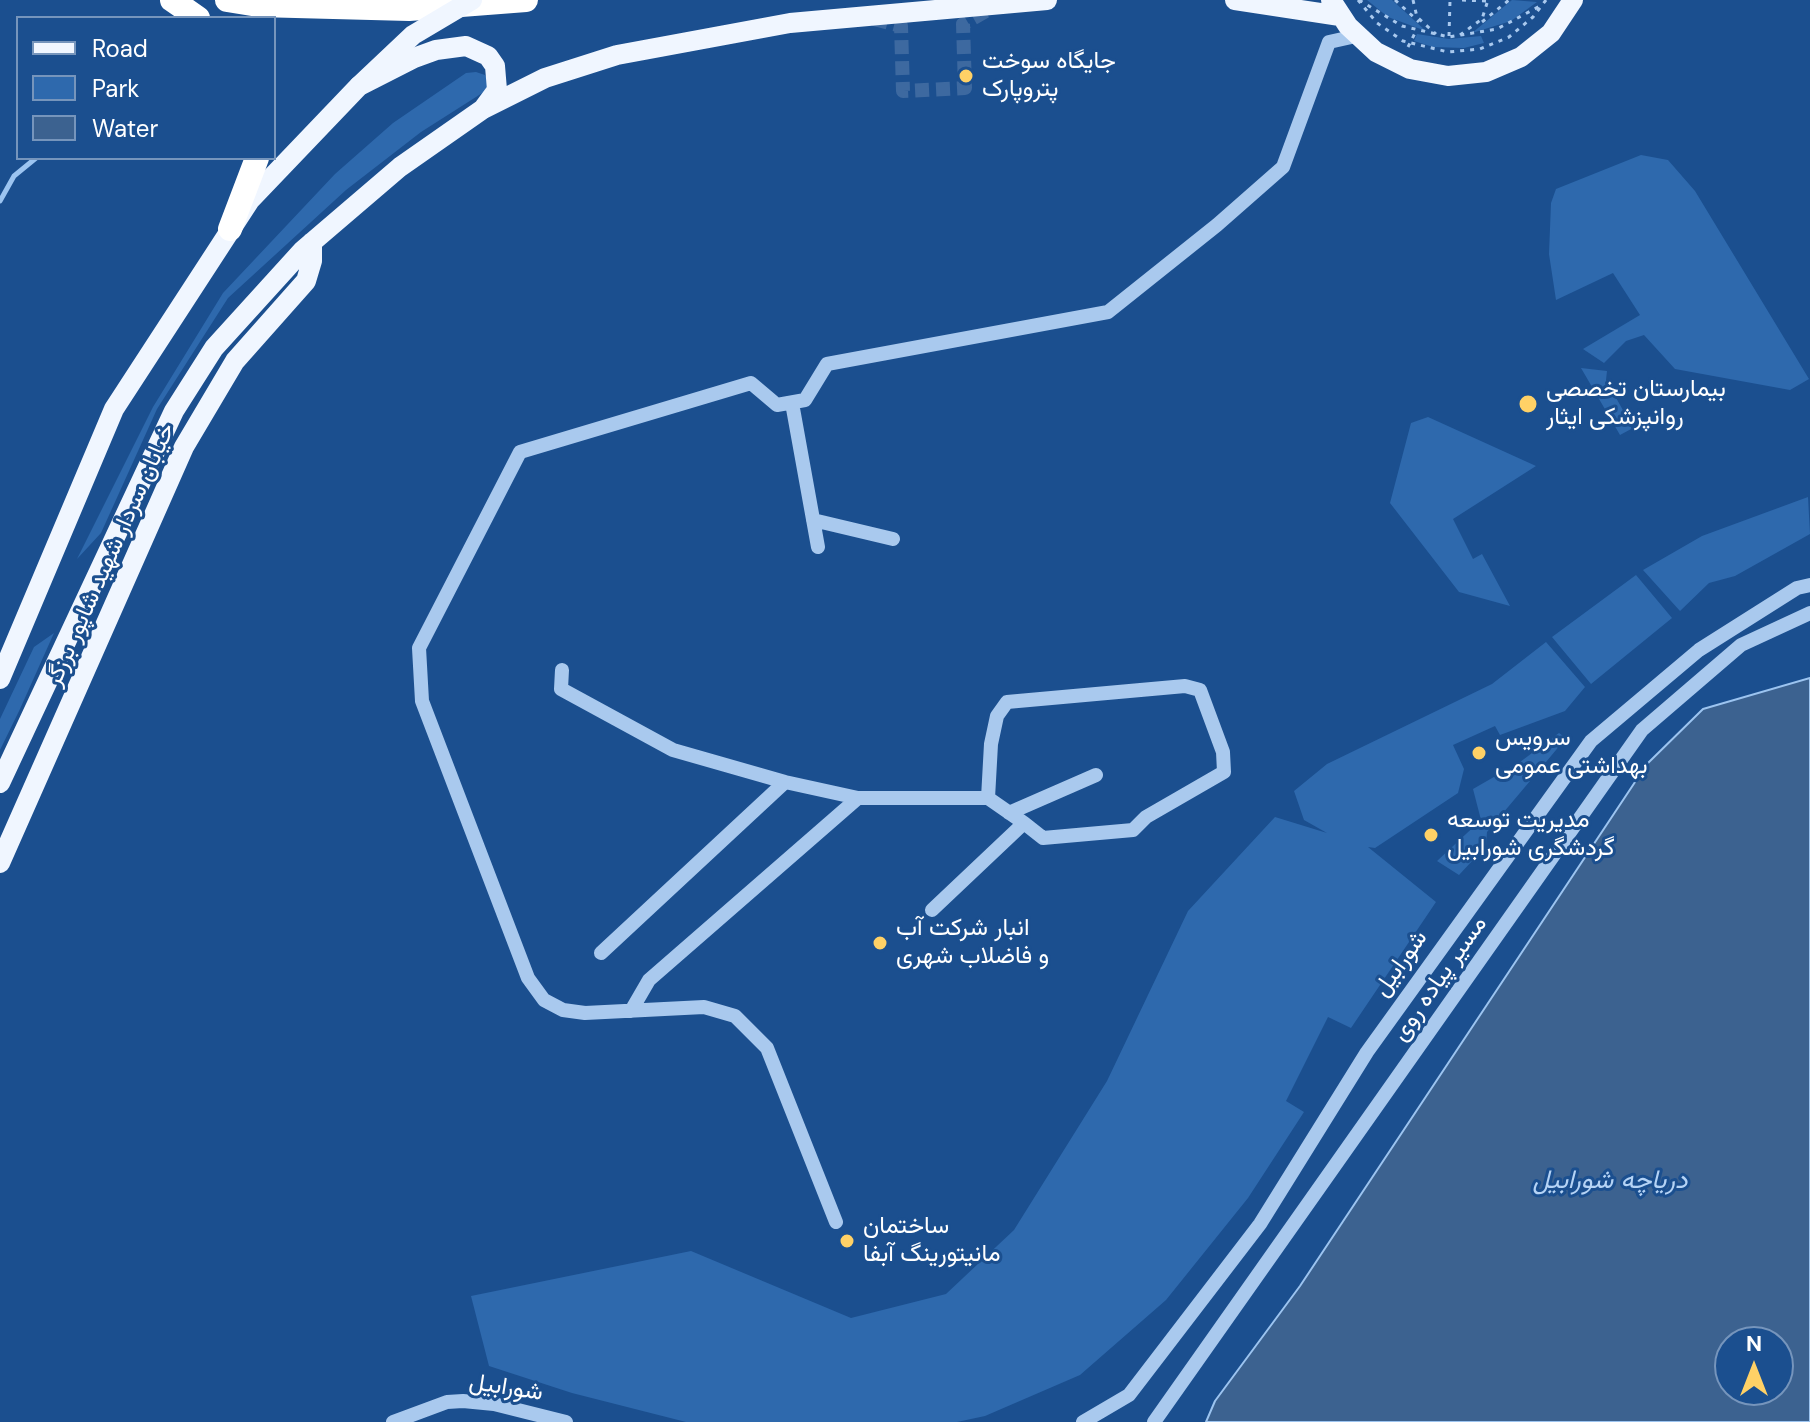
<!DOCTYPE html>
<meta charset="utf-8">
<style>
body{margin:0}
#map{position:relative;width:1810px;height:1422px;overflow:hidden;background:#1b4f8f;font-family:"DM Sans",sans-serif}
canvas{display:block}
.legend{position:absolute;left:16px;top:16px;width:260px;height:144px;box-sizing:border-box;background:#1b4f8f;border:2px solid #7695bc;margin:0;padding:10px 14px;list-style:none;font-size:24px;color:#fff}
.legend li{display:flex;align-items:center;gap:16px;height:40px}
.legend b{width:40px;border:2px solid #7695bc}
.north{position:absolute;left:1714px;top:1326px;width:80px;height:80px;box-sizing:border-box;background:#1b4f8f;border:2px solid #7695bc;border-radius:50%;rotate:0deg;font-size:22px;font-weight:700;line-height:32px;text-align:center;color:#fff}
.north::after{content:'';display:block;margin:auto;width:28px;height:36px;background:#ffd166;clip-path:polygon(50% 0,100% 100%,50% 72%,0 100%)}
</style>
<div id="map">
<canvas width="1810" height="1422"></canvas>
<ul class="legend">
<li><b style="height:10px;background:#f0f6ff"></b>Road</li>
<li><b style="height:22px;background:#2e69ad"></b>Park</li>
<li><b style="height:22px;background:#3c6290"></b>Water</li>
</ul>
<div class="north">N</div>
</div>
<script>
const c = document.querySelector('canvas').getContext('2d');
c.lineJoin = 'round';
function fill(path, color) { c.fillStyle = color; c.fill(path, 'evenodd'); }
const poly = rows => new Path2D(rows.map(r => 'M' + r).join(''));
function trace(path, color, width, dash) { c.strokeStyle = color; c.lineWidth = width; c.lineCap = dash ? 'butt' : 'round'; c.setLineDash(dash || []); c.stroke(path); }
function write(font, color, halo, rows, align = 'center') {
  c.font = font + ' "DM Sans",Vazirmatn,sans-serif'; c.lineWidth = 6; c.setLineDash([]); c.textBaseline = 'middle'; c.strokeStyle = halo; c.fillStyle = color; for (const [text, x, y, turn = 0] of rows) {
    c.save(); c.translate(x, y); c.rotate((+turn || 0) * Math.PI / 180); c.textAlign = isNaN(turn) ? turn : align; if (halo) c.strokeText(text, 0, 0); c.fillText(text, 0, 0); c.restore();
  }
}
fill(poly([
 [1367,0,1392,0,1426,31,1388,17],
 [1512,0,1537,2,1511,21,1472,33],
 [1417,34,1449,39,1481,36,1484,43,1464,48,1433,47,1414,41],
 [476,72,485,75,489,83,487,90,421,132,346,190,228,298,157,409,101,533,77,559,153,407,223,293,335,174,393,123,466,73],
 [1641,155,1668,160,1695,191,1809,379,1790,390,1675,369,1644,335,1626,341,1604,363,1583,349,1640,315,1613,273,1556,300,1549,254,1551,203,1556,189],
 [1581,368,1607,371,1606,380,1633,428,1620,435],
 [1428,417,1536,466,1453,519,1473,559,1482,554,1510,606,1459,592,1390,503,1411,423],
 [1808,497,1810,534,1735,576,1709,583,1680,611,1643,570,1702,536],
 [1636,575,1672,618,1591,684,1552,637],
 [54,633,20,709,0,750,0,719,34,647],
 [1546,642,1585,687,1565,711,1500,735,1495,726,1453,745,1464,769,1458,793,1375,848,1368,847,1436,902,1351,1028,1328,1017,1286,1101,1304,1112,1248,1198,1166,1300,1080,1375,985,1416,957,1422,686,1422,572,1393,489,1366,471,1296,691,1251,851,1318,946,1294,1014,1230,1107,1081,1188,911,1275,817,1327,833,1304,820,1294,791,1327,764,1492,684],
 [1559,733,1566,738,1536,774,1520,762],
 [1513,766,1530,781,1487,832,1486,846,1459,875,1437,861,1481,820,1473,789]
]), '#2e69ad');
const water = poly([
 [1810,678,1810,1422,1206,1422,1215,1401,1300,1286,1647,764,1703,709,1810,678],
 [1730,1342,1778,1342,1778,1390,1730,1390,1730,1342]
]);
fill(water, '#3c6290');
trace(water, '#9cc4f0', 2);
trace(poly([
 [0,201,14,176,36,158]
]), '#9cc4f0', 5);
trace(poly([
 [874,19,901,26,903,91,965,88,963,24,991,8]
]), '#3d69a0', 14, [14, 7]);
trace(poly([
 [1358,0,1377,23,1403,41,1448,52,1480,49,1509,37,1533,17,1546,0],
 [1359,0,1402,26,1449,37,1497,29,1540,6],
 [1395,0,1419,22],
 [1413,0,1417,17,1436,34],
 [1462,0,1486,1],
 [1482,22,1509,0],
 [1460,35,1482,19,1488,0],
 [1449,36,1450,0],
 [1408,47,1416,31]
]), '#a9c9ee', 3, [4, 6]);
trace(poly([
 [792,403,818,547],
 [813,520,893,539],
 [562,670,561,689,673,750,785,782,858,798,988,798,1024,823,932,910],
 [988,798,991,744,997,716,1007,702,1185,686,1200,690,1223,752,1224,772,1146,817,1133,830,1043,838,1024,823],
 [1009,813,1096,775],
 [601,953,785,782],
 [631,1011,649,980,858,798],
 [836,1222,767,1048,735,1016,704,1007,585,1013,563,1010,544,1000,528,978,422,701,419,648,520,452,751,383,777,405,805,400,827,364,1108,312,1217,225,1283,167,1329,42,1356,36],
 [393,1422,447,1402,463,1401,494,1404,566,1422],
 [1083,1422,1129,1395,1260,1224,1367,1052,1591,741,1699,650,1797,588,1810,585],
 [1154,1422,1642,730,1741,645,1810,613]
]), '#a9c9ee', 14);
trace(poly([
 [1235,0,1340,16],
 [1331,0,1348,26,1376,52,1410,69,1448,76,1486,72,1521,57,1551,33,1573,0],
 [0,679,114,409,250,200,359,86,414,58,436,50,466,46,488,56,495,66,497,90,483,109],
 [0,783,174,411,214,348,303,250,400,167,483,109,545,78,617,55,790,23,1047,0],
 [0,863,184,447,235,361,306,281,312,261,312,242]
]), '#f0f6ff', 20);
trace(poly([
 [172,0,198,18],
 [227,0,258,5,409,9,526,0],
 [230,229,257,158]
]), '#fff', 24);
trace(poly([
 [359,86,413,35,472,0]
]), '#f0f6ff', 20);
for (const [x, y, r, color] of [
 [966,76,8,"#ffd166"],
 [1528,404,10,"#ffd166"],
 [1479,753,8,"#ffd166"],
 [1431,835,8,"#ffd166"],
 [880,943,8,"#ffd166"],
 [847,1241,8,"#ffd166"]
]) { const dot = new Path2D(); dot.arc(x, y, r, 0, 2 * Math.PI); c.fillStyle = color; c.fill(dot); trace(dot, '#1b4f8f', 3); }
write('24px', '#fff', '#1b4f8f', [
 ["جایگاه سوخت",982,62],
 ["پتروپارک",982,90],
 ["بیمارستان تخصصی",1546,390],
 ["روانپزشکی ایثار",1546,418],
 ["سرویس",1495,739],
 ["بهداشتی عمومی",1495,767],
 ["مدیریت توسعه",1447,821],
 ["گردشگری شورابیل",1447,849],
 ["انبار شرکت آب",896,929],
 ["و فاضلاب شهری",896,957],
 ["ساختمان",863,1227],
 ["مانیتورینگ آبفا",863,1255]
], 'left');
write('24px', '#fff', '#1b4f8f', [
 ["خیابان سردار شهید شاپور برزگر",111,555,-66],
 ["شورابیل",1401,964,-55],
 ["مسیر پیاده روی",1440,979,-55],
 ["شورابیل",506,1388,9]
]);
write('italic 26px', '#b5d3f5', '#1b4f8f', [
 ["دریاچه شورابیل",1610,1181]
]);
</script>
